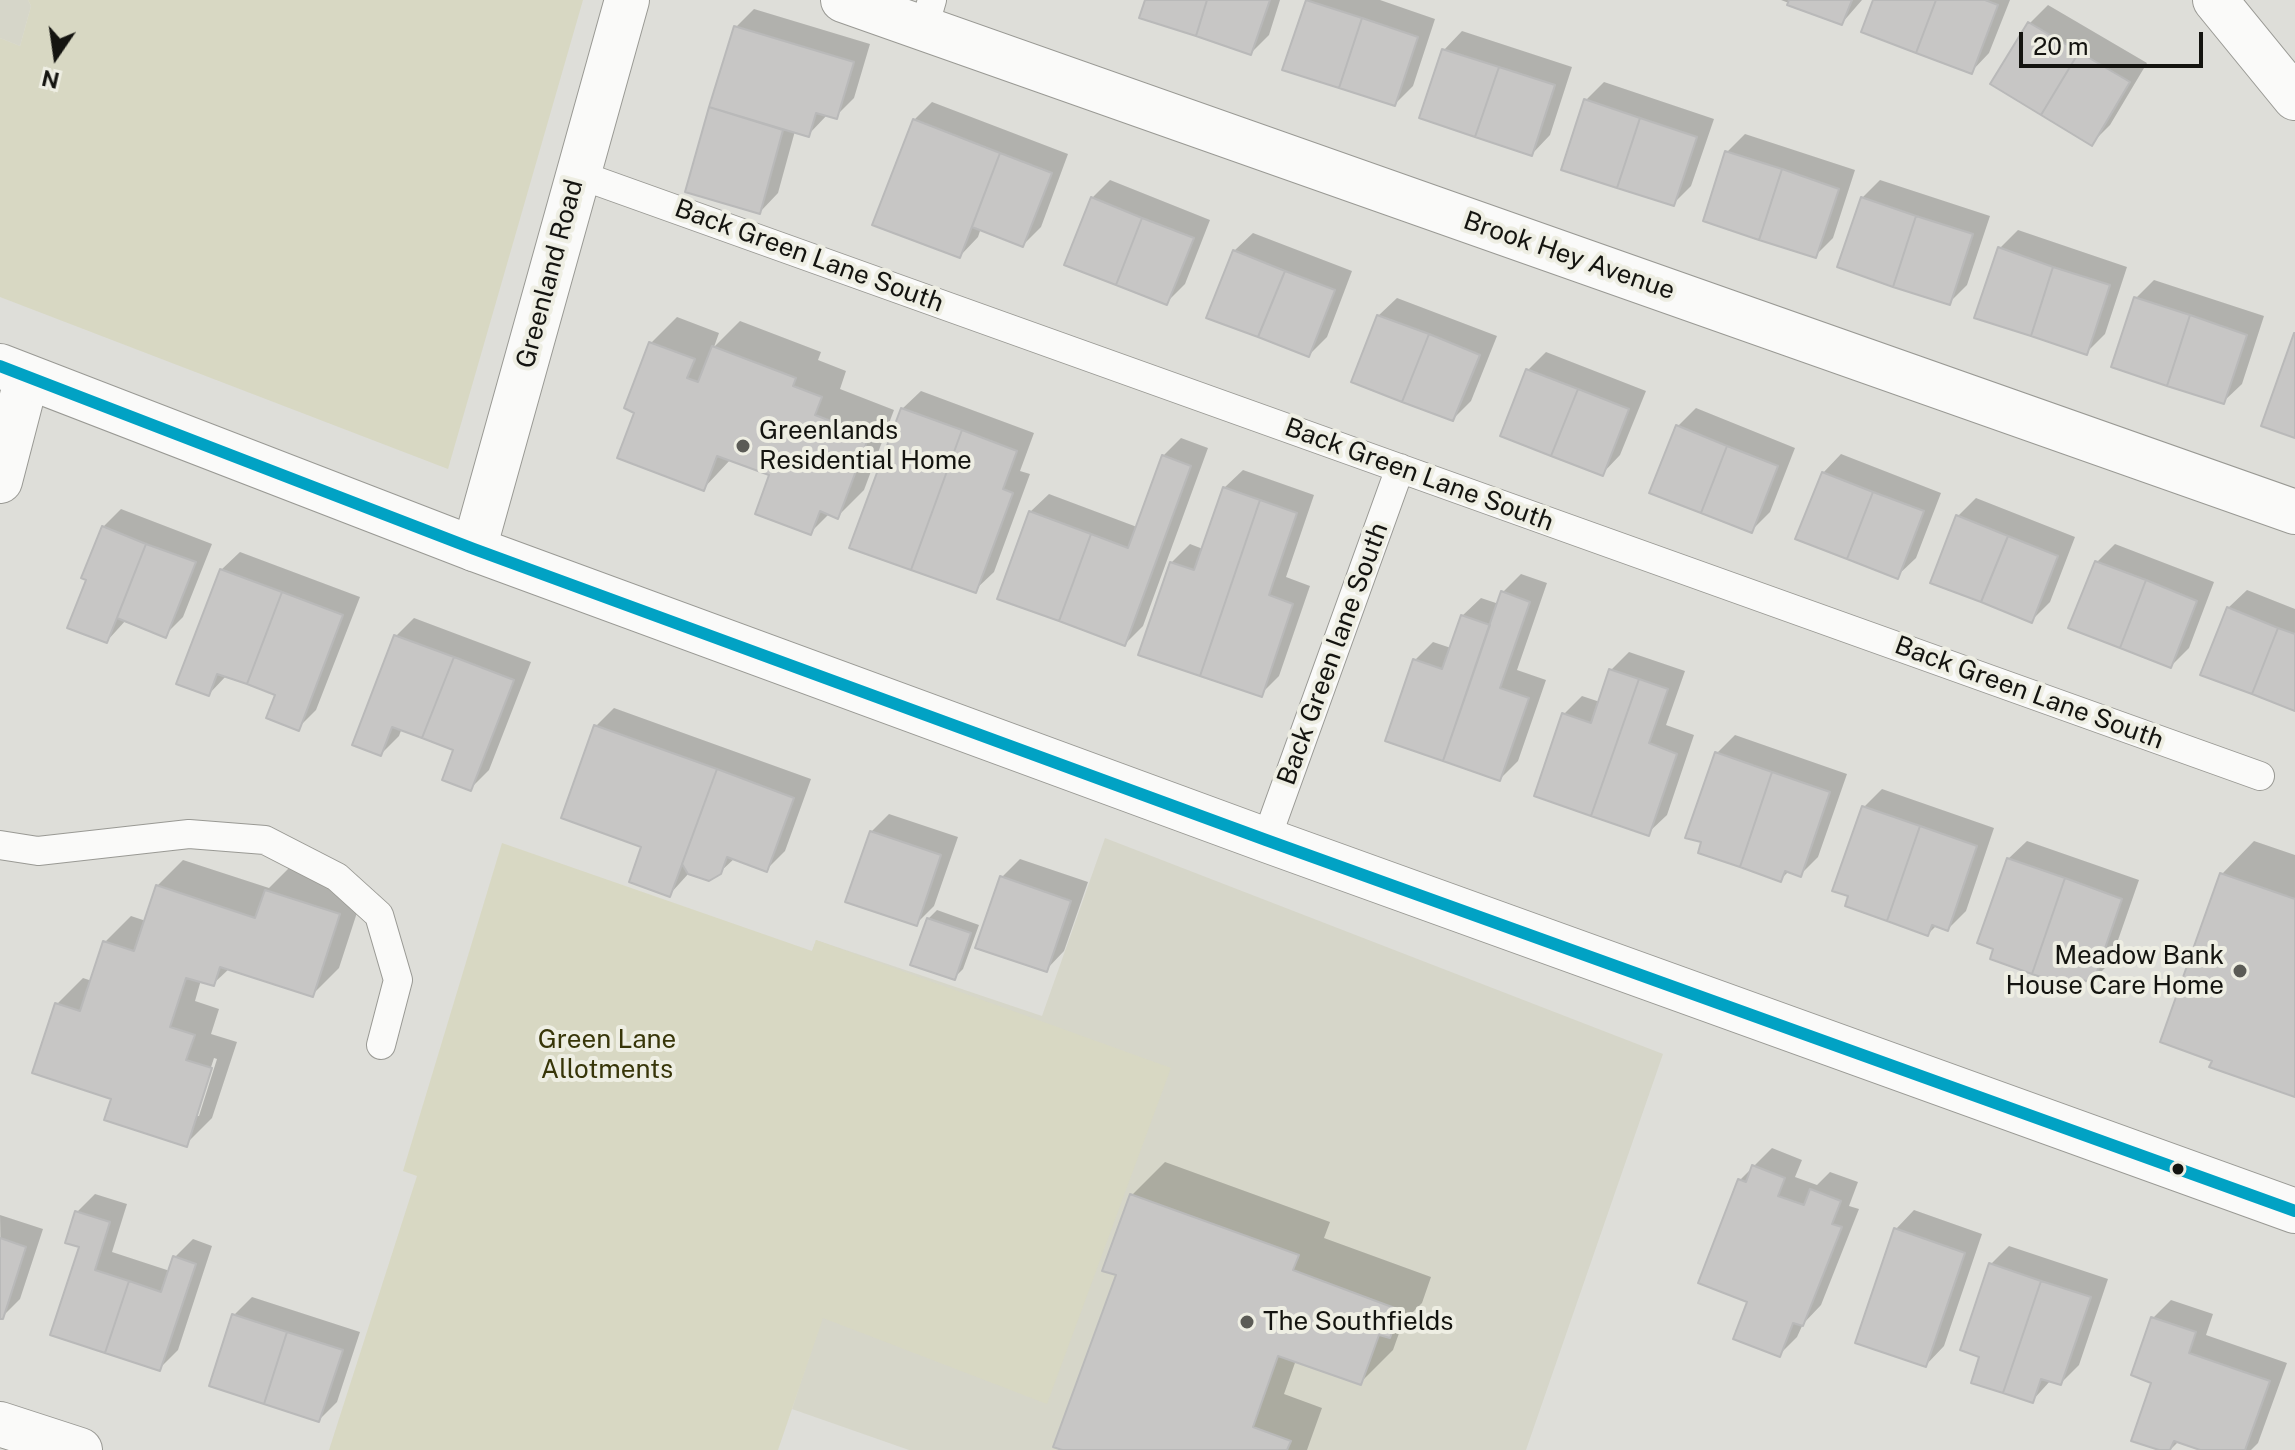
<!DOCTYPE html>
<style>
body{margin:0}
#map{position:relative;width:2295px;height:1450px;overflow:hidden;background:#deded9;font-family:"Public Sans",sans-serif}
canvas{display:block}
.north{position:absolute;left:16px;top:16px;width:80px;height:80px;-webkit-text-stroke:6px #eeeee3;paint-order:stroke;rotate:193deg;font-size:22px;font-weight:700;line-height:32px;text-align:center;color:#141410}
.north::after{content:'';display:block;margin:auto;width:28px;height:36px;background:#141410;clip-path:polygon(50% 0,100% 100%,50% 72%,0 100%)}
.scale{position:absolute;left:2019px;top:32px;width:184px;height:36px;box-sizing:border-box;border:4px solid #141410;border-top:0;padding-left:10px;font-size:24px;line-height:28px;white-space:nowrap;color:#141410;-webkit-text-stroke:6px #eeeee3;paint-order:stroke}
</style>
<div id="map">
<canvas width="2295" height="1450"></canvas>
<div class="north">N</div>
<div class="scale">20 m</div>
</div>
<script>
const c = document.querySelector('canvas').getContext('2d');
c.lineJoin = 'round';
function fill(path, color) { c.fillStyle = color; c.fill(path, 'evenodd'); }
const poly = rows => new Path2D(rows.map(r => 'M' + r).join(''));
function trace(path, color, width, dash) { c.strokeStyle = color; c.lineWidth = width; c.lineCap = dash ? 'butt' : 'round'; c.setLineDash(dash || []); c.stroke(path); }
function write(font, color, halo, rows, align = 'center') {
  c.font = font + ' "Public Sans",sans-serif'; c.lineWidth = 8; c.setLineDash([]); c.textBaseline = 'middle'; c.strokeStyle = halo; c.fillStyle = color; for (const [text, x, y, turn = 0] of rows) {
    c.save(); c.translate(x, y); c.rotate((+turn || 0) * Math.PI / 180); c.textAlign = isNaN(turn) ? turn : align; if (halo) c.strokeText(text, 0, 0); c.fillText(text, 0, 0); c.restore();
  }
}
fill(poly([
 [0,0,28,0,31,6,20,46,0,38],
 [1105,838,1663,1054,1526,1450,909,1450,792,1409,822,1317,704,1273,816,940,1042,1016]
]), '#d6d6c9');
fill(poly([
 [28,0,583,0,448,469,0,297,0,38,20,46,31,6],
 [502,843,812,951,816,940,1171,1068,1047,1404,823,1318,778,1450,329,1450,417,1176,403,1171]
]), '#d8d8c3');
fill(poly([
 [1147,0,1280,0,1269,35,1251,53],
 [1308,0,1380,0,1435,19,1413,86,1395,104,1285,68],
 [1781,0,1862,0,1842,23],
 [1875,0,2010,0,1989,53,1971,72],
 [2048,5,2147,63,2110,125,2092,143,1993,84,2030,23],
 [754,9,870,44,854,98,836,116,828,114,809,134,795,131,778,193,760,212,687,191,736,27],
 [1462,31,1572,67,1550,135,1532,154,1444,50],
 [1604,82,1714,119,1691,186,1673,204,1586,100],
 [932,102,1068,154,1041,227,1023,245,981,228,978,237,960,256,914,120],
 [1745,134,1855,170,1833,238,1815,256,1727,152],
 [1110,180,1210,220,1185,284,1167,302,1092,198],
 [1880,180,1990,216,1967,285,1949,303,1862,198],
 [2018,230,2127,267,2105,334,2087,352,1999,249],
 [1253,233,1352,271,1327,337,1309,355,1234,251],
 [2154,280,2264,316,2242,384,2223,402,2136,298],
 [1397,298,1497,336,1471,401,1453,419,1378,316],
 [677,317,719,333,714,347,740,321,821,352,818,360,846,371,840,389,894,410,864,490,838,516,830,513,811,532,772,474,731,459,703,489,637,412,651,343],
 [1546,352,1646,391,1620,455,1602,474,1503,435,1528,370],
 [921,391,1034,433,1020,471,1030,474,994,572,975,590,902,409],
 [1696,408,1795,448,1770,512,1752,530,1678,426],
 [1181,438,1208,448,1143,626,1125,644,1030,512,1049,494,1137,527,1163,456],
 [1841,454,1941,493,1916,558,1897,576,1823,473],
 [1243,470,1314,495,1286,577,1310,586,1279,676,1261,694,1171,563,1190,544,1203,549,1224,488],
 [1976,498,2075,537,2050,602,2032,620,1958,516],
 [121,509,212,544,183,617,165,635,126,620,107,641,89,579,103,527],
 [2115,544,2214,582,2189,648,2171,666,2097,562],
 [240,552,360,597,316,710,298,728,278,693,227,675,209,694,221,570],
 [1521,574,1547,583,1517,670,1546,680,1518,761,1500,779,1415,660,1433,642,1451,648,1462,616,1481,598,1499,604,1503,592],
 [2247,590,2295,609,2295,709,2228,608],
 [414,618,531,662,489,770,471,788,455,749,402,728,399,736,381,754,354,744,396,636],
 [1629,652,1685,671,1666,725,1694,735,1667,815,1648,833,1564,714,1582,696,1600,702,1611,670],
 [614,708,811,779,785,851,767,869,735,858,720,872,689,873,670,894,644,845,596,726],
 [1735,735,1847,774,1818,857,1800,875,1789,871,1780,880,1717,753],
 [1882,789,1994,828,1966,911,1948,929,1937,925,1928,934,1864,807],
 [889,814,958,837,934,906,916,924,871,832],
 [2027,841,2139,880,2110,963,2092,981,2082,977,2073,986,2008,859],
 [2254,841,2295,855,2295,1095,2214,1059,2222,874],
 [1020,859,1088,882,1064,951,1046,970,1002,877],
 [183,860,269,888,293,864,365,888,339,968,313,994,230,968,213,984,201,980,195,1001,219,1009,211,1034,237,1042,212,1118,186,1144,113,1097,57,1004,83,978,92,981,105,942,131,916,146,921,157,886],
 [214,1058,217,1059,199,1116,195,1116],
 [937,910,979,925,963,969,954,978,928,919],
 [1772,1148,1802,1160,1795,1177,1817,1185,1830,1172,1858,1182,1849,1206,1859,1209,1821,1305,1803,1324,1797,1337,1779,1355,1750,1301,1740,1180],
 [1165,1162,1330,1222,1324,1238,1431,1277,1422,1303,1403,1322,1393,1350,1360,1383,1296,1360,1284,1394,1322,1408,1307,1450,1068,1450,1118,1273,1132,1195],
 [95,1194,127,1204,112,1252,170,1271,175,1257,193,1239,212,1246,178,1350,160,1368,52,1333,81,1246,77,1212],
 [1914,1210,1982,1234,1944,1346,1926,1365,1896,1229],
 [0,1215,43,1229,20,1299,2,1317],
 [2009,1246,2108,1279,2079,1365,2061,1383,2051,1380,2032,1401,1982,1356,1991,1264],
 [252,1297,360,1332,337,1402,319,1420,234,1315],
 [2171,1300,2213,1314,2206,1335,2287,1363,2258,1443,2251,1450,2207,1450,2179,1441,2170,1450,2165,1450,2154,1382,2134,1374,2153,1318]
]), '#0003');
const building = poly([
 [1145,0,1207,0,1196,36,1139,18,1145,0],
 [1207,0,1270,0,1251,55,1196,36,1207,0],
 [1306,0,1362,18,1339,88,1282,70,1306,0],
 [1789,0,1852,0,1842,25,1787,5,1789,0],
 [1873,0,1936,0,1916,53,1861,32,1873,0],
 [1936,0,1985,0,1998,5,1972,74,1916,53,1936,0],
 [1362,18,1418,37,1395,106,1339,88,1362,18],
 [2028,22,2079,52,2041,115,1990,84,2028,22],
 [734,26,854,62,837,119,816,113,809,137,709,107,734,26],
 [1442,49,1499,67,1475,137,1419,118,1442,49],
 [2079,52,2130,82,2092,146,2041,115,2079,52],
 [1499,67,1555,85,1532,156,1475,137,1499,67],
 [1584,99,1640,118,1617,188,1561,170,1584,99],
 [709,107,783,130,760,214,685,192,709,107],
 [1640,118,1697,137,1674,206,1617,188,1640,118],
 [913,119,1000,153,960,258,872,225,913,119],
 [1725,151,1782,169,1759,240,1703,221,1725,151],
 [1000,153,1052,173,1023,247,972,227,1000,153],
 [1782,169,1839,189,1816,258,1759,240,1782,169],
 [1091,197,1142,218,1116,285,1064,265,1091,197],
 [1861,197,1916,216,1893,287,1837,267,1861,197],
 [1916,216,1973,234,1950,305,1893,287,1916,216],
 [1142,218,1194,238,1167,305,1116,285,1142,218],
 [1998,247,2053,267,2031,336,1974,318,1998,247],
 [1233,250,1285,271,1258,337,1206,318,1233,250],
 [2053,267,2110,285,2087,355,2031,336,2053,267],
 [1285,271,1335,290,1309,357,1258,337,1285,271],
 [2134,297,2190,315,2167,386,2111,367,2134,297],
 [1377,315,1429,334,1402,402,1351,382,1377,315],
 [2190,315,2247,335,2224,404,2167,386,2190,315],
 [2294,333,2295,333,2295,438,2261,426,2294,333],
 [1429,334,1480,355,1453,421,1402,402,1429,334],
 [649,342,695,359,687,378,698,382,712,346,796,378,793,386,822,397,815,415,869,436,838,519,820,511,811,535,755,514,769,475,717,456,704,491,617,458,634,413,624,408,649,342],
 [1526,369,1578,389,1551,456,1500,436,1526,369],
 [1578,389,1629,409,1603,476,1551,456,1578,389],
 [901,408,962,430,911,570,849,548,901,408],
 [1676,425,1727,446,1701,513,1649,493,1676,425],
 [962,430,1017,451,1003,489,1013,493,976,593,911,570,962,430],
 [1727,446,1778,466,1752,533,1701,513,1727,446],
 [1162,455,1191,466,1125,646,1059,621,1091,534,1128,548,1162,455],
 [1822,472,1873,492,1847,559,1795,539,1822,472],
 [1223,487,1260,500,1200,676,1138,655,1170,562,1194,570,1223,487],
 [1873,492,1924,511,1898,579,1847,559,1873,492],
 [1260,500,1297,513,1269,595,1293,604,1262,697,1200,676,1260,500],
 [1029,511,1091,534,1059,621,997,599,1029,511],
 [1956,515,2008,536,1981,602,1930,583,1956,515],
 [102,526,146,544,107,643,67,628,86,580,81,578,102,526],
 [2008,536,2058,556,2032,623,1981,602,2008,536],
 [146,544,196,562,166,638,117,618,146,544],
 [2095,561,2146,580,2120,648,2068,628,2095,561],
 [220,569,282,592,247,684,217,674,209,696,176,684,220,569],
 [2146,580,2197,601,2171,668,2120,648,2146,580],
 [1501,591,1530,602,1500,688,1529,698,1500,781,1443,761,1501,591],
 [282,592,343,615,299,731,266,718,275,695,247,684,282,592],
 [2227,607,2278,628,2252,694,2200,675,2227,607],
 [1461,615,1490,625,1443,761,1385,741,1413,659,1442,669,1461,615],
 [2278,628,2295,634,2295,711,2252,694,2278,628],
 [394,635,454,657,422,738,392,727,381,756,352,745,394,635],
 [454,657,514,680,471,791,442,780,453,750,422,738,454,657],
 [1609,669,1639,679,1591,816,1534,796,1562,713,1591,723,1609,669],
 [1639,679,1668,689,1649,743,1677,754,1649,836,1591,816,1639,679],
 [594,725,717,769,670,897,629,882,641,847,561,818,594,725],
 [1715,752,1772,772,1740,867,1698,853,1701,842,1685,838,1715,752],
 [717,769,794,798,767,872,727,857,721,874,709,881,688,874,682,864,717,769],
 [1772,772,1830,792,1801,877,1785,871,1781,882,1740,867,1772,772],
 [1862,806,1920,826,1887,921,1845,906,1848,896,1832,891,1862,806],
 [1920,826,1977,846,1948,931,1932,925,1928,936,1887,921,1920,826],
 [870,831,941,855,917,926,845,902,870,831],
 [2007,858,2065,878,2032,974,1990,959,1993,949,1977,943,2007,858],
 [2220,873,2295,899,2295,1097,2209,1067,2212,1061,2160,1042,2220,873],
 [1000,876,1071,901,1047,972,975,948,1000,876],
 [2065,878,2122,899,2093,983,2076,978,2073,988,2032,974,2065,878],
 [156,885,255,918,265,890,340,914,313,997,220,967,214,986,186,978,170,1027,195,1035,186,1060,212,1068,187,1147,104,1120,111,1099,32,1073,55,1003,80,1011,103,941,134,951,156,885],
 [927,918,971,933,955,980,910,965,927,918],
 [1752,1165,1785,1178,1778,1196,1804,1205,1810,1189,1841,1201,1832,1224,1842,1227,1803,1326,1793,1323,1780,1357,1733,1339,1747,1302,1698,1283,1738,1179,1746,1182,1752,1165],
 [1130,1194,1299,1255,1293,1270,1400,1310,1390,1338,1379,1335,1361,1385,1278,1356,1253,1427,1291,1441,1287,1450,1062,1450,1053,1447,1116,1275,1102,1271,1130,1194],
 [75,1211,110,1222,95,1270,129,1281,105,1353,50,1335,79,1247,65,1243,75,1211],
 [1894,1228,1965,1253,1926,1367,1855,1343,1894,1228],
 [0,1238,26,1247,3,1319,0,1319,0,1238],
 [173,1256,196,1264,160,1371,105,1353,129,1281,161,1292,173,1256],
 [1989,1263,2041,1281,2003,1393,1971,1383,1979,1357,1960,1350,1989,1263],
 [2041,1281,2091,1297,2061,1385,2041,1379,2033,1403,2003,1393,2041,1281],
 [232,1314,287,1332,264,1404,209,1386,232,1314],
 [2151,1317,2196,1332,2189,1353,2270,1381,2245,1450,2200,1450,2174,1441,2170,1450,2159,1450,2131,1441,2151,1383,2131,1375,2151,1317],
 [287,1332,343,1350,319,1422,264,1404,287,1332]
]);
fill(building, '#c7c6c5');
trace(building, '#b9b9b9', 2);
const service = poly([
 [924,28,932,0],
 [577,174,2260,776],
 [1266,840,1400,468],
 [0,845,38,851,189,834,265,840,337,877,379,915,398,980,381,1045]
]);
const minor = poly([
 [843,0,2295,512],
 [2215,0,2295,98],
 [0,481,27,377],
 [474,549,627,0],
 [0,1424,80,1450]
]);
const tertiary = poly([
 [0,366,474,549,1266,840,2295,1211]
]);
trace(service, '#999994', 30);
trace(minor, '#999994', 46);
trace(tertiary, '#999994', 46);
trace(service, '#fafaf9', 28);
trace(minor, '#fafaf9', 44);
trace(tertiary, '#fafaf9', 44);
trace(poly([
 [0,366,474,549,1266,840,2295,1211]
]), '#01a2c4', 12);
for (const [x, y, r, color] of [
 [743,446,8,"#5b5b56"],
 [2240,971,8,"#5b5b56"],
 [2178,1169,7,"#141410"],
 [1247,1322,8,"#5b5b56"]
]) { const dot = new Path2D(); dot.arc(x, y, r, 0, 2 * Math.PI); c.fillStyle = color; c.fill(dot); trace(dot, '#eeeee3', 3); }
write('26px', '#141410', '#eeeee3', [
 ["Back Green Lane South",809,256,20],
 ["Brook Hey Avenue",1569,256,19],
 ["Greenland Road",550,274,-75],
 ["Back Green Lane South",1419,475,20],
 ["Back Green lane South",1333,654,-70],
 ["Back Green Lane South",2029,693,20]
]);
write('26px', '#141410', '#eeeee3', [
 ["Greenlands",759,431],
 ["Residential Home",759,461],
 ["Meadow Bank",2224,956,"right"],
 ["House Care Home",2224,986,"right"],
 ["The Southfields",1263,1322]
], 'left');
write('26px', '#373508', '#eeeee3', [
 ["Green Lane",607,1040],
 ["Allotments",607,1070]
]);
</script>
